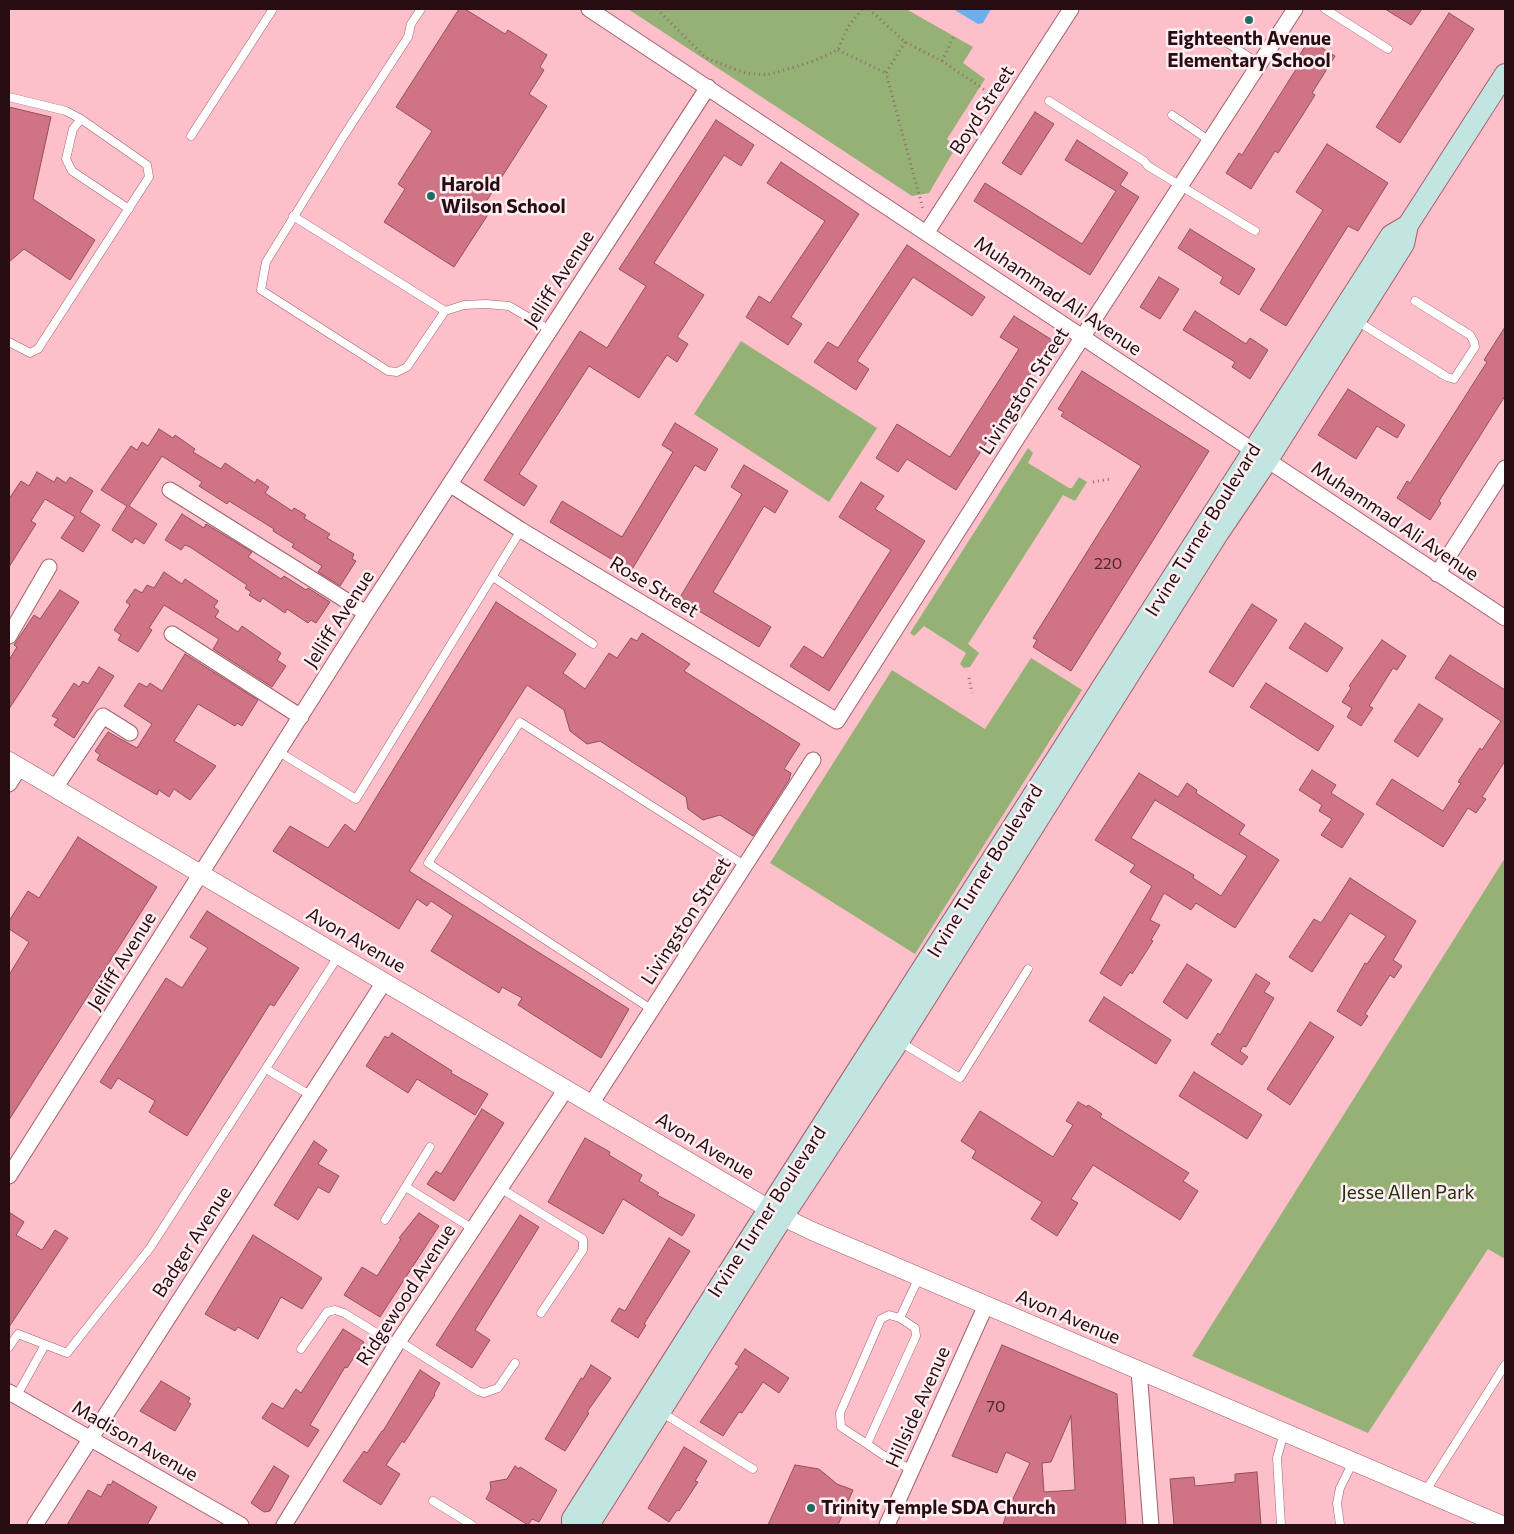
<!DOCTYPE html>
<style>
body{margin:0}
#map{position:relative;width:1514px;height:1534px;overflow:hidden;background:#fdbfc9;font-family:Commissioner,sans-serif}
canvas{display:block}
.frame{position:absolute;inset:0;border:10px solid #270c12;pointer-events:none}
</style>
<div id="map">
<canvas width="1514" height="1534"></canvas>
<div class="frame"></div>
</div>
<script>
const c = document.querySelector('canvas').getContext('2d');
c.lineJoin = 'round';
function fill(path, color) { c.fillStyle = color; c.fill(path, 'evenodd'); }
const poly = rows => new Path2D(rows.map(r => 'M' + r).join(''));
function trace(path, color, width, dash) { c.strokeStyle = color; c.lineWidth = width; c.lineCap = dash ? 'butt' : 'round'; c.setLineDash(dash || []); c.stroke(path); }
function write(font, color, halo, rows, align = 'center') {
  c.font = font + ' Commissioner,sans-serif'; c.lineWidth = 5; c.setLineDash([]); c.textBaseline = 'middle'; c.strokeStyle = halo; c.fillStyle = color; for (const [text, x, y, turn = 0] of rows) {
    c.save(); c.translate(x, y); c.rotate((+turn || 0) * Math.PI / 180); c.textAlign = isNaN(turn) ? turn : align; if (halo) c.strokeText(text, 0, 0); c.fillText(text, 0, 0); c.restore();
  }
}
fill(poly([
 [628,9,906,9,973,47,963,63,985,79,947,139,956,147,929,193,912,196],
 [741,341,877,428,829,502,694,414],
 [1028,448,1033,453,1028,463,1069,488,1072,488,1079,477,1087,482,1075,501,1063,495,968,644,979,653,970,667,964,668,960,664,966,653,924,626,914,636,910,633],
 [1031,658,1082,690,915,954,770,863,892,670,985,729],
 [1505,858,1505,1259,1488,1249,1368,1433,1192,1356]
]), '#96b176');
fill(poly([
 [953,9,991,9,983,23,978,24]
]), '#6ab0f1');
const building = poly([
 [459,9,465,9,505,34,508,30,547,55,540,67,544,70,529,94,547,106,482,208,489,213,454,267,384,222,405,189,398,184,432,131,396,107,459,9],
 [1385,9,1422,9,1411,25,1385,9],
 [1449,13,1474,29,1400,143,1376,127,1449,13],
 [1309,40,1335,56,1312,93,1315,95,1302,116,1278,153,1275,151,1251,189,1226,173,1239,153,1242,155,1300,63,1296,61,1309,40],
 [9,107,51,117,33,199,95,240,70,280,24,249,9,262,9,107],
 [1035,112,1054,124,1021,175,1002,163,1035,112],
 [716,120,754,145,741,166,724,155,654,263,704,295,677,337,688,344,677,362,667,355,639,398,589,366,519,474,537,486,524,506,484,480,580,331,607,348,646,286,619,269,716,120],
 [1077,140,1128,173,1120,185,1139,197,1090,275,974,201,985,183,1082,244,1116,191,1065,160,1077,140],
 [1327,144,1388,183,1358,231,1348,226,1286,326,1260,310,1323,210,1296,192,1327,144],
 [781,162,859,214,791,317,802,324,788,345,746,317,759,296,770,303,825,221,767,183,781,162],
 [1190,229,1255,269,1239,295,1220,283,1223,277,1178,248,1190,229],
 [907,245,985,297,972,316,913,277,857,361,869,369,856,390,814,362,828,342,838,348,907,245],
 [1159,277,1179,289,1160,319,1140,307,1159,277],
 [1195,311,1246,344,1250,338,1268,350,1250,379,1232,367,1235,362,1183,330,1195,311],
 [1014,316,1052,340,956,490,907,459,898,472,876,458,897,424,950,457,1019,349,1000,337,1014,316],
 [1505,327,1505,396,1439,501,1441,503,1430,520,1397,498,1407,481,1410,483,1487,362,1484,360,1505,327],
 [1082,371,1209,451,1071,671,1033,647,1037,640,1033,638,1141,466,1061,416,1064,412,1058,409,1082,371],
 [1348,389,1405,425,1397,438,1377,426,1356,459,1318,435,1348,389],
 [675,423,718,449,705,471,695,465,631,571,550,522,562,501,622,537,673,452,662,445,675,423],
 [159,429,173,438,175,435,195,449,193,452,221,469,225,463,255,483,257,479,269,487,265,493,292,511,294,508,306,515,304,518,330,534,327,538,354,554,352,559,356,561,340,586,318,572,322,566,292,547,294,544,273,531,274,529,229,501,227,504,199,486,202,482,162,456,129,506,157,524,144,544,135,538,132,543,112,530,127,506,101,490,131,446,137,450,142,442,148,446,159,429],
 [744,465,788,491,775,513,764,506,713,592,771,627,759,647,679,599,742,494,731,487,744,465],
 [37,472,54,482,57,477,66,483,70,477,93,491,80,512,100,525,83,552,61,538,75,517,45,499,31,521,36,524,9,567,9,499,21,481,29,486,37,472],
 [861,482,884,496,875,509,925,541,829,691,790,666,804,646,823,658,891,550,839,517,861,482],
 [182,514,204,528,206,524,252,552,248,557,281,579,284,576,306,590,308,588,330,602,316,623,311,620,308,623,287,609,285,613,263,598,260,602,249,595,251,592,245,588,247,585,190,547,185,545,181,550,165,540,182,514],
 [164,572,182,584,185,579,218,601,214,607,219,611,215,617,238,632,242,626,281,653,277,660,286,666,272,687,213,649,219,639,164,605,149,628,152,630,138,652,118,640,121,635,114,630,130,605,126,602,135,589,142,593,147,585,154,588,164,572],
 [60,590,79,602,9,709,9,660,17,647,14,645,34,615,40,619,60,590],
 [496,602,576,654,563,673,585,689,609,653,617,658,631,638,637,641,642,633,690,664,684,671,800,744,784,769,791,773,789,780,753,836,720,815,703,820,688,809,686,797,600,741,587,744,570,731,564,710,527,685,409,871,629,1009,601,1058,518,1005,522,998,502,987,499,993,431,951,453,916,431,901,427,906,417,899,399,929,273,851,290,826,328,848,345,824,355,832,496,602],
 [1252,604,1277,620,1233,687,1209,672,1252,604],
 [1305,623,1343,648,1327,672,1289,648,1305,623],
 [1382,640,1406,656,1397,670,1393,668,1369,706,1373,708,1361,726,1347,717,1352,708,1342,702,1351,688,1349,686,1382,640],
 [185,654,258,700,242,726,237,723,235,726,198,704,174,741,216,766,190,800,174,789,169,797,159,790,157,795,97,760,100,755,95,751,108,732,137,748,152,724,124,706,139,683,147,687,150,683,162,691,185,654],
 [1450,655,1505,690,1505,761,1482,797,1486,799,1476,813,1468,808,1443,847,1376,804,1392,779,1443,811,1461,783,1458,782,1480,748,1482,750,1501,721,1435,678,1450,655],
 [99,667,114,676,74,738,54,725,58,719,52,716,74,683,79,687,83,681,88,684,99,667],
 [1266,683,1334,726,1318,751,1250,707,1266,683],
 [1419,704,1443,719,1418,757,1394,741,1419,704],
 [1312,770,1336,785,1331,793,1364,814,1342,848,1321,835,1332,819,1319,811,1322,805,1299,790,1312,770],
 [1139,773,1178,797,1187,783,1197,790,1196,793,1245,825,1239,834,1279,860,1235,928,1196,903,1191,910,1164,893,1150,920,1160,925,1151,940,1153,941,1132,974,1130,972,1121,986,1100,973,1152,886,1130,872,1135,865,1095,840,1139,773],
 [1155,800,1247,856,1221,896,1193,878,1194,875,1131,838,1155,800],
 [78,837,157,887,9,1120,9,975,29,942,9,929,9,921,28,891,39,898,78,837],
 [1350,878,1416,921,1393,960,1402,966,1394,978,1390,975,1365,1014,1368,1016,1361,1026,1337,1011,1365,963,1367,964,1386,936,1350,913,1312,972,1289,957,1314,919,1321,923,1350,878],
 [207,911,299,968,274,1006,270,1004,187,1136,149,1112,155,1101,118,1078,111,1089,100,1082,166,978,182,988,208,948,190,937,207,911],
 [1187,964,1212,980,1187,1019,1163,1002,1187,964],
 [1256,974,1270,983,1264,992,1274,998,1246,1047,1243,1046,1240,1051,1248,1057,1242,1065,1211,1044,1218,1033,1220,1035,1256,974],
 [1104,997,1171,1040,1156,1064,1089,1021,1104,997],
 [1310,1022,1334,1037,1290,1105,1267,1089,1310,1022],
 [392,1033,452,1071,451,1073,488,1094,475,1115,417,1079,408,1093,366,1066,385,1036,388,1038,392,1033],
 [1194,1072,1262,1115,1247,1139,1179,1096,1194,1072],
 [1078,1102,1087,1107,1088,1105,1102,1114,1100,1117,1189,1173,1183,1181,1198,1191,1180,1220,1093,1165,1071,1199,1078,1203,1057,1236,1031,1219,1042,1202,972,1158,976,1151,961,1141,980,1111,1053,1157,1073,1125,1066,1121,1078,1102],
 [482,1109,504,1123,454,1201,427,1184,436,1171,441,1174,482,1109],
 [585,1138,610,1152,609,1155,642,1175,639,1181,659,1193,657,1195,695,1215,682,1236,623,1199,603,1234,548,1202,585,1138],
 [314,1141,327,1150,318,1164,339,1176,329,1193,318,1187,298,1220,274,1205,314,1141],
 [9,1212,24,1222,16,1235,42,1250,55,1230,68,1238,9,1327,9,1212],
 [419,1213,439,1226,380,1317,344,1295,362,1267,377,1276,401,1239,399,1238,419,1213],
 [520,1215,539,1227,475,1330,490,1340,472,1368,436,1345,520,1215],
 [253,1235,322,1278,302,1309,281,1297,258,1339,238,1327,235,1331,205,1314,253,1235],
 [669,1238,690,1251,644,1324,646,1325,638,1338,611,1321,619,1308,625,1311,669,1238],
 [343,1329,364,1342,347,1368,345,1367,310,1425,319,1430,308,1447,262,1418,272,1403,283,1409,296,1389,301,1393,343,1329],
 [1002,1345,1117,1394,1126,1525,1003,1525,1008,1509,1030,1463,1006,1452,997,1473,952,1456,1002,1345],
 [1071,1416,1075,1490,1044,1492,1042,1463,1051,1462,1071,1416],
 [745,1349,789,1378,779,1393,763,1382,742,1413,739,1412,723,1436,700,1422,739,1366,735,1364,745,1349],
 [591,1365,611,1378,587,1412,589,1413,565,1451,545,1439,581,1378,583,1379,591,1365],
 [420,1370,440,1383,434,1394,435,1395,404,1443,402,1441,386,1465,400,1474,381,1505,343,1481,364,1451,367,1453,382,1431,383,1431,420,1370],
 [161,1381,190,1398,188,1402,191,1404,175,1431,140,1411,161,1381],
 [684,1447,707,1461,695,1481,698,1482,679,1511,677,1510,669,1522,648,1508,684,1447],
 [795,1465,819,1469,837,1484,853,1490,838,1525,768,1525,795,1465],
 [274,1466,289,1476,270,1511,264,1512,251,1503,274,1466],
 [515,1466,519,1469,520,1467,557,1490,539,1522,532,1519,528,1525,486,1499,491,1489,490,1482,507,1479,515,1466],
 [1257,1472,1261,1525,1174,1525,1170,1479,1194,1477,1195,1486,1235,1482,1235,1474,1257,1472],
 [113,1481,157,1507,147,1525,67,1525,88,1490,101,1497,108,1484,111,1485,113,1481]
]);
fill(building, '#d07385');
trace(building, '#92505d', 1);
const service = poly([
 [421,9,411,24,408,37,343,137,266,262,261,290,388,371,397,372,407,367,445,311,464,305,486,304,509,306,550,330],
 [1325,9,1388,49],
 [1221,39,1260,64],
 [9,97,66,111,81,119,147,165,149,177,38,349,30,353,9,342],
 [1049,101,1144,161,1148,166,1255,231],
 [1172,115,1210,141],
 [81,119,73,129,66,159,72,171,129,209],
 [191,136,273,9],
 [293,216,445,311],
 [1357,321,1447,377,1454,379,1475,347,1474,342,1470,335,1415,301],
 [493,577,593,644],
 [279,752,356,799,521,530],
 [651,1009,428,863,520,722,746,866],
 [900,1042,960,1078,1028,969],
 [266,1069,310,1095],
 [406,1187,473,1229],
 [500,1188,583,1239,583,1250,541,1313],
 [385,1220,430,1147],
 [900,1318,919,1277],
 [399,1341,478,1391,484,1393,498,1388,515,1363],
 [9,1347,18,1334,67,1353,150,1248,339,955],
 [301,1349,327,1312,335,1310,344,1313,396,1345],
 [16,1397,45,1345],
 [661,1412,753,1469],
 [867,1444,916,1336,915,1328,900,1318,889,1315,881,1319,840,1413,841,1427,867,1444,883,1455,912,1470],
 [1425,1492,1505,1365],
 [433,1501,472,1525],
 [1281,1525,1277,1458,1284,1432],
 [1340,1525,1337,1503,1340,1488,1353,1462]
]);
const minor = poly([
 [589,9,1505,618],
 [927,232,1071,9],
 [451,485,521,530,837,721,1021,432,1295,9],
 [170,490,366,613],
 [1437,574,1505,468],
 [172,634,301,717],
 [9,636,49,567],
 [9,784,20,767],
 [55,788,103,716,130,733],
 [591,1104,813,760],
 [9,1176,366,613,708,87],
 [1139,1370,1151,1525],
 [9,1392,241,1525],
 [35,1525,384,982],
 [284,1525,396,1345,566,1089],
 [887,1525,986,1305]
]);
const tertiary = poly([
 [9,761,783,1217,812,1231,1502,1525]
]);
const secondary = poly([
 [572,1525,572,1519,769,1208,1391,235,1408,225],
 [589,1525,783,1217,899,1041,1218,534,1268,460,1404,244,1408,225,1505,74]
]);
trace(service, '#a4606d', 9);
trace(minor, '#a4606d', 17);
trace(tertiary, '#a4606d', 19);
trace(secondary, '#a4606d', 22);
trace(poly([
 [657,9,706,58,745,73,767,75,811,62,838,50,848,27,862,9],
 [869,9,905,42,942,61,997,98],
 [905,42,886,73,923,209],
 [838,50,886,73],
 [942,61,954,36],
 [1093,482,1110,479],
 [969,678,972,693]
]), '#94676f', 3, [1, 4]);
trace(service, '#fff', 8);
trace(minor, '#fff', 15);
trace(tertiary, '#fff', 18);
trace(secondary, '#c2e5e2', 20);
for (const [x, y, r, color] of [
 [1249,20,5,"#206b65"],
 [431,196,5,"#206b65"],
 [811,1508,5,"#206b65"]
]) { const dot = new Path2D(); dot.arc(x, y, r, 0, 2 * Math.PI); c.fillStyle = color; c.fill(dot); trace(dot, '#ffeef1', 2); }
write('16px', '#51262f', null, [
 ["220",1108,564],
 ["70",996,1407]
]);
write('bold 19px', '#270c12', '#ffeef1', [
 ["Eighteenth Avenue",1249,39,"center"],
 ["Elementary School",1249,61,"center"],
 ["Harold",441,185],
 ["Wilson School",441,207],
 ["Trinity Temple SDA Church",821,1508]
], 'left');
write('19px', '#270c12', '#ffeef1', [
 ["Boyd Street",982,110,-57],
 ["Jelliff Avenue",559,279,-57],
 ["Muhammad Ali Avenue",1058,296,34],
 ["Livingston Street",1024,391,-57],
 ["Muhammad Ali Avenue",1395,521,34],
 ["Irvine Turner Boulevard",1203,530,-58],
 ["Rose Street",654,587,31],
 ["Jelliff Avenue",339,619,-57],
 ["Irvine Turner Boulevard",985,871,-58],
 ["Livingston Street",686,921,-57],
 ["Avon Avenue",356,940,30],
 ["Jelliff Avenue",122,961,-58],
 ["Avon Avenue",705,1146,31],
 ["Irvine Turner Boulevard",767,1212,-57],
 ["Badger Avenue",192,1242,-57],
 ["Ridgewood Avenue",406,1295,-57],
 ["Avon Avenue",1068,1317,23],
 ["Hillside Avenue",918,1407,-66],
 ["Madison Avenue",135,1441,30]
]);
write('19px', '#23310e', '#ffeef1', [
 ["Jesse Allen Park",1408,1193]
]);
</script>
